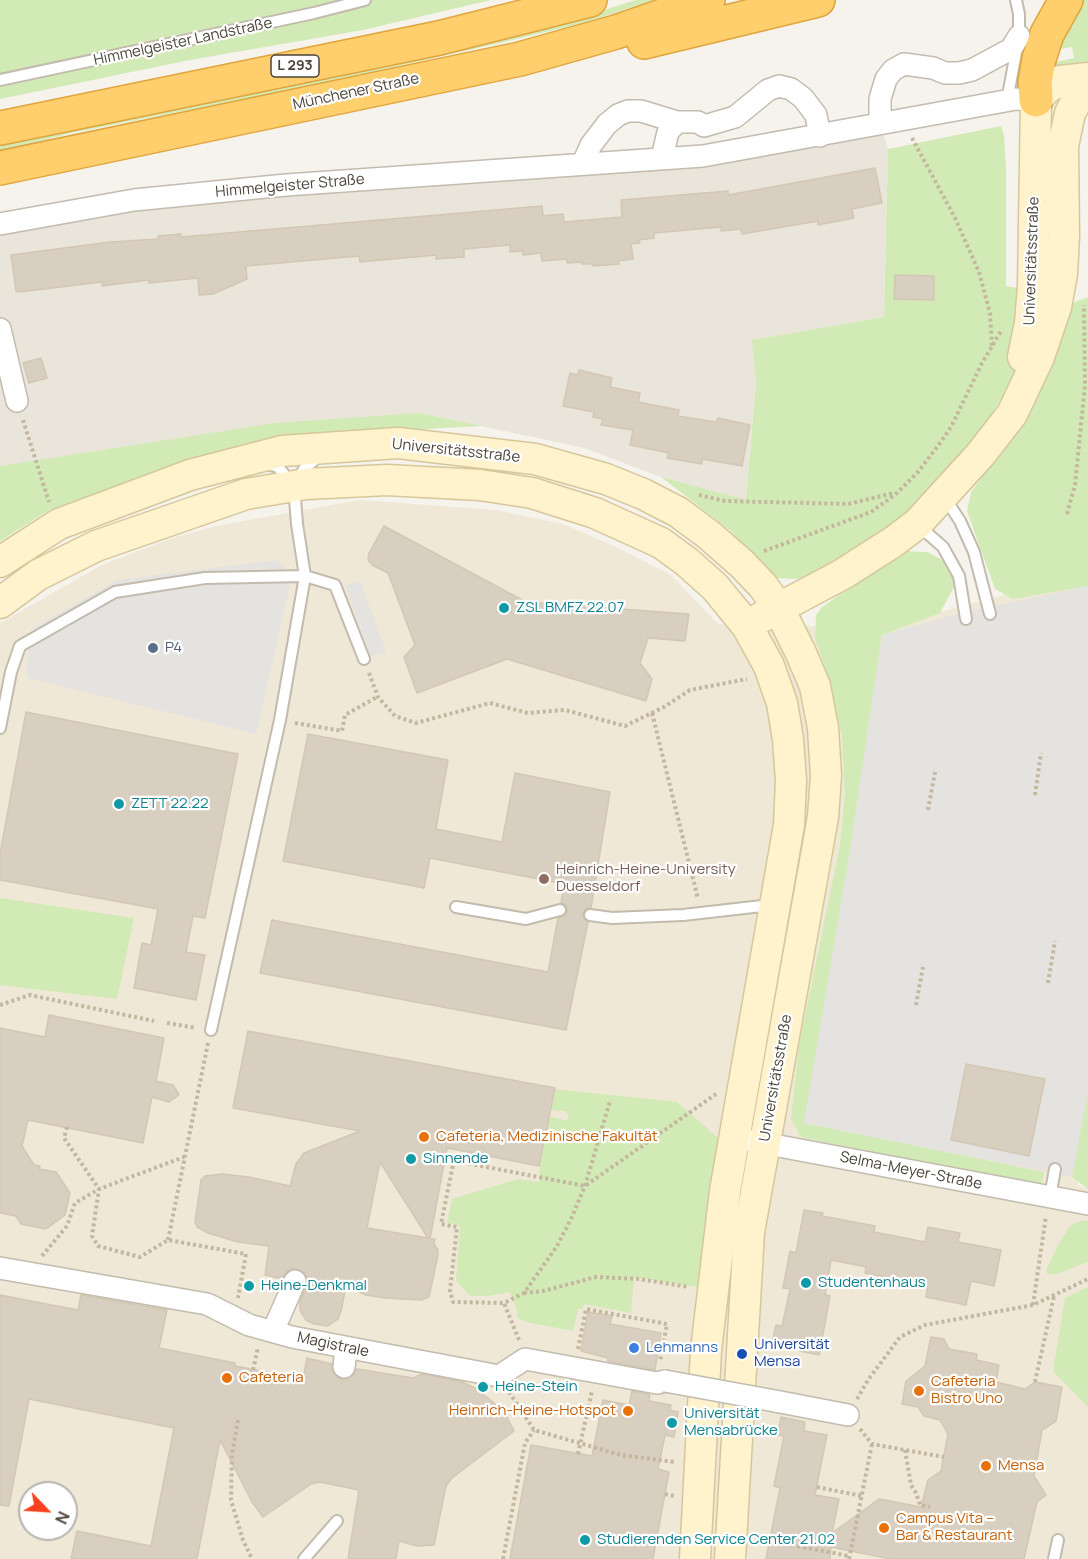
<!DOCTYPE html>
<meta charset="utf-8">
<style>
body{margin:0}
#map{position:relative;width:1088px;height:1559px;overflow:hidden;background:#f6f3ec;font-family:Manrope,sans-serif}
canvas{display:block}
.north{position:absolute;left:18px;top:1481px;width:60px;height:60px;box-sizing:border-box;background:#fff;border:2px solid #b7b4b0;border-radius:50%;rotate:115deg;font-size:16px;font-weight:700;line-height:24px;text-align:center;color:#4b4439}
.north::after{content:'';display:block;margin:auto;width:21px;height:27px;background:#fc3f1d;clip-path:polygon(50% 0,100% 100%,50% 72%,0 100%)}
</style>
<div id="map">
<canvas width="1088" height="1559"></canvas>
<div class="north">N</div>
</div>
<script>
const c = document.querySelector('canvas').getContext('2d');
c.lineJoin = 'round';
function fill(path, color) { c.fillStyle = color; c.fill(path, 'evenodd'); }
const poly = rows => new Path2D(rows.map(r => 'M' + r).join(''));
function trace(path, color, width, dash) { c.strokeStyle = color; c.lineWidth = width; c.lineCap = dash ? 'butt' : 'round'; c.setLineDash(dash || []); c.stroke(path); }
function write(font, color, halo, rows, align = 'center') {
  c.font = font + ' Manrope,sans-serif'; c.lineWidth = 4.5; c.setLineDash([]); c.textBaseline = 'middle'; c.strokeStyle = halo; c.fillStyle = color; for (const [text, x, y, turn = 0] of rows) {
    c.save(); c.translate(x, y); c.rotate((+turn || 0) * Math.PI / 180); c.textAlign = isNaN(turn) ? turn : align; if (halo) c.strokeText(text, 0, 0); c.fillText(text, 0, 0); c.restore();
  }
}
fill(poly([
 [880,122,888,149,884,317,753,340,756,382,746,501,661,477,584,448,420,413,0,466,0,224,583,163]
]), '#eae5da');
fill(poly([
 [359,500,496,510,563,524,614,546,671,575,718,624,880,628,1088,573,1088,1131,1078,1185,1088,1189,1088,1559,0,1559,0,623,102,565,169,539,216,526],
 [30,1493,66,1493,66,1529,30,1529]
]), '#efe8d6');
fill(poly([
 [0,0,491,0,363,30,190,60,0,99],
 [636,0,653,0,587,22,500,43,305,87,76,132,0,151,0,142,591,14],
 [1078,0,1088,0,1088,66,1053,70,1051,63,1074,58,1072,47,1054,50],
 [1001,126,1004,135,1006,168,1006,286,1023,289,1021,342,1014,373,1000,401,967,451,906,514,873,539,812,577,794,579,776,578,766,570,730,530,661,477,746,500,756,382,752,340,884,317,888,149],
 [1088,297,1088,586,1013,599,995,589,967,511,971,492,1021,425,1070,304],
 [420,413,482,426,367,432,154,477,51,509,0,541,0,466,275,423],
 [903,551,927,552,941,559,948,567,955,585,940,613,882,635,849,857,804,1123,1044,1172,1041,1187,801,1137,791,1119,799,1046,840,845,845,794,842,737,831,685,815,638,816,615,822,607],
 [0,898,134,918,117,999,0,985],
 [554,1089,677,1102,718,1138,697,1287,634,1277,631,1313,584,1304,583,1309,578,1309,573,1331,526,1322,517,1317,517,1310,510,1292,487,1296,470,1296,456,1281,460,1226,447,1222,452,1199,518,1179,539,1182,540,1164,549,1116,564,1120,567,1120,569,1116,565,1111,550,1110],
 [1088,1091,1088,1189,1072,1177],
 [1080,1221,1088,1221,1088,1262,1056,1274,1047,1274,1046,1270,1059,1243,1070,1226],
 [1088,1287,1088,1407,1053,1371,1065,1298]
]), '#d2eab5');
fill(poly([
 [277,560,292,576,256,734,29,678,26,667,33,628,117,580],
 [360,580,386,652,371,657,345,586],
 [1088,586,1088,1091,1072,1177,804,1123,849,857,882,635,965,612]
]), '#e5e3e0');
const building = poly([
 [875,168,882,203,852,209,854,218,818,225,818,221,742,234,741,229,721,231,721,227,654,233,654,238,639,240,640,243,631,244,633,259,618,261,619,264,593,266,592,264,582,264,582,262,567,263,567,259,542,261,541,253,523,255,523,251,510,252,510,245,464,249,464,257,436,259,436,255,360,262,359,256,246,266,247,279,213,294,199,295,198,278,149,283,149,280,102,286,102,282,19,292,16,291,11,255,110,242,158,239,158,236,181,234,181,237,542,206,543,216,563,214,564,222,622,217,621,200,728,191,728,195,875,168],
 [895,275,934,276,934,300,894,299,895,275],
 [41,358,47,378,29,383,23,363,41,358],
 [579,370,612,378,610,387,640,393,638,402,679,410,678,416,716,422,718,418,750,425,742,466,702,459,702,464,667,458,669,453,630,445,633,430,601,425,603,419,593,417,594,412,563,406,570,373,578,375,579,370],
 [384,526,526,602,689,614,685,641,648,638,640,663,652,679,646,701,507,659,417,693,404,657,415,645,388,573,372,565,368,560,369,553,384,526],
 [26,712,238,754,205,918,193,916,186,952,205,955,196,1000,134,988,142,943,151,945,158,909,0,880,0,854,26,712],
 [308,734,448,760,436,829,502,842,515,773,610,792,591,908,587,908,583,913,583,918,588,922,566,1030,260,973,272,920,548,972,558,918,565,916,567,911,566,905,561,903,564,884,430,858,424,888,283,861,308,734],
 [49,1015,164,1038,156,1081,173,1085,179,1095,169,1102,152,1097,143,1143,28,1120,22,1146,34,1165,40,1166,39,1169,56,1172,70,1193,65,1215,46,1229,21,1224,16,1216,0,1213,0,1028,45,1037,49,1015],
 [248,1031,555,1088,539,1166,447,1148,430,1239,435,1239,434,1244,438,1250,438,1255,429,1297,421,1300,385,1298,366,1295,346,1286,341,1311,338,1319,328,1326,314,1324,306,1320,300,1310,300,1302,308,1280,305,1273,294,1268,287,1271,282,1279,265,1275,269,1246,238,1242,208,1233,197,1227,195,1222,201,1180,205,1176,222,1174,249,1177,290,1186,296,1164,304,1153,360,1131,233,1108,248,1031],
 [380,1162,428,1238,367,1228,380,1162],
 [966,1064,1045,1079,1029,1156,951,1140,966,1064],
 [804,1210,823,1213,822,1216,875,1226,874,1232,925,1242,928,1227,960,1233,958,1242,1001,1250,994,1286,971,1281,966,1305,926,1297,928,1285,865,1273,866,1267,831,1260,825,1295,830,1296,819,1355,800,1351,801,1348,772,1343,776,1325,782,1326,790,1289,783,1288,790,1251,796,1253,804,1210],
 [0,1295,78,1310,81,1295,167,1310,159,1348,235,1363,235,1366,303,1379,307,1358,332,1364,333,1373,342,1380,350,1378,357,1369,413,1378,422,1374,462,1382,475,1388,494,1403,507,1417,514,1431,452,1478,446,1486,434,1545,417,1546,399,1541,396,1559,348,1559,359,1490,320,1482,311,1484,263,1517,252,1502,220,1440,197,1559,71,1559,77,1531,151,1546,174,1428,29,1399,9,1506,0,1505,0,1295],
 [588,1312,612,1316,610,1324,661,1333,655,1370,608,1361,608,1358,581,1351,588,1312],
 [931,1337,944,1339,949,1349,977,1354,976,1360,999,1365,996,1382,1025,1389,1035,1382,1062,1387,1056,1421,1042,1430,1034,1476,1046,1495,1037,1502,1024,1559,891,1559,831,1547,830,1559,766,1559,780,1488,774,1486,784,1436,778,1435,781,1417,805,1422,804,1431,827,1435,815,1495,839,1499,832,1533,879,1499,921,1507,928,1480,941,1471,948,1434,940,1420,924,1416,918,1407,902,1404,906,1381,925,1366,931,1337],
 [632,1391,650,1395,649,1401,671,1405,670,1410,678,1412,674,1437,665,1435,658,1469,669,1472,653,1559,510,1559,531,1445,592,1456,603,1400,629,1405,632,1391]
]);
fill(building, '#d8cfc1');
trace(building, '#d3c7b4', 1.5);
const lane = poly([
 [0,80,314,13,365,0],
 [1007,101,1019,36,1019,14,1016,0],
 [265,463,278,467,292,484],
 [945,498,960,521,974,552,990,614],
 [919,526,943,547,959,576,966,619],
 [0,728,11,672,20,646,115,592,205,578,305,576,335,585,364,659],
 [456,907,526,919,560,910],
 [590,915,612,918,683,915,771,905],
 [211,1030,280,720,305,576,297,524,294,486,304,469,319,456],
 [1050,1197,1055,1169],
 [304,1559,337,1521],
 [1054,1559,1058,1540]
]);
const street = poly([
 [880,122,880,99,886,79,893,70,904,64,933,68,945,73,959,73,972,70,1011,49,1019,36],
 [662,158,668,132,677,122],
 [583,163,591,145,607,124,618,115,628,111,641,111,677,122,698,122,704,126,735,117,768,90,779,86,791,89,803,98,816,115,820,136],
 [0,224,134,200,286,185,703,156,1016,99,1036,100],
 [0,329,17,401],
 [752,1141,1088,1204],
 [0,1268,207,1304,249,1325,292,1337,499,1376,525,1359,657,1383,665,1381],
 [273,1331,295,1281],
 [344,1367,346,1348],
 [775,1401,848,1415]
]);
const secondary = poly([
 [1036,100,1047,88,1060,81,1088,78],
 [1023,357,1030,323,1033,286,1036,100],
 [0,562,59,524,190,475,282,451,398,443,535,459,606,479,643,494,678,512,709,535,742,564,763,586,778,607,800,651,815,686,823,728,826,776,823,817,749,1232,730,1559],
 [0,603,38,575,96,546,246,494,306,484,387,480,480,485,532,493,595,513,661,543,687,562,715,587,747,626,769,666,782,703,788,739,791,781,789,825,725,1191,706,1350,695,1559],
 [760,618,843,574,893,542,917,524,980,455,1012,414,1039,357,1056,307,1062,274,1064,236,1063,146,1070,113,1078,98,1088,86]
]);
const highway = poly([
 [644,42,818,0],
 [1036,100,1035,82,1039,59,1047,34,1066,0],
 [0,128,439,38,590,0],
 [0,168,520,59,616,32,708,0]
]);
trace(lane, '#c2bbae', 14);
trace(street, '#c2bbae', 24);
trace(secondary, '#d6c79b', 33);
trace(highway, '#e0a43c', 36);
trace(poly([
 [912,138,955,218,979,272,990,313,992,347],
 [23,420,49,502],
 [699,495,725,501,848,504,894,493],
 [1067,514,1075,485,1085,385,1084,305],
 [764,551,871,512,897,493,918,472,938,446,951,427,982,363,1001,331],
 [369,673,378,697,395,716,416,723,490,703,528,713,565,710,625,726,664,707,690,690,747,679],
 [652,713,698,899],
 [295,723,342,731,345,715,377,697],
 [1035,795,1041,753],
 [928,810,935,772],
 [1048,983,1055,941],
 [0,1005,30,995,154,1021],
 [916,1005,923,967],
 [167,1023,196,1028],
 [67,1127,64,1138,99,1189,92,1236,98,1246,140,1257,168,1240,246,1254,238,1298],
 [445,1159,585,1186,716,1094],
 [454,1160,441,1224,457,1227,450,1291,453,1302,504,1303],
 [168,1240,208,1043],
 [42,1256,67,1226,75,1203,99,1189,184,1157],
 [524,1293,543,1291,596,1277,639,1279,689,1287],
 [1033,1305,1046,1216],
 [519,1340,504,1303,524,1293,557,1246,571,1219,585,1186,610,1101],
 [578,1349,586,1309,667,1324,660,1361],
 [253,1370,258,1347],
 [1035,1382,1054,1296],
 [509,1392,534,1430,621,1455,675,1462],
 [857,1399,868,1380,900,1337,925,1325,1033,1305,1088,1279],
 [238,1420,232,1454,231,1500,243,1540,252,1559],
 [860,1429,872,1444,944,1457],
 [905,1450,911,1485,916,1493,920,1505,930,1507],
 [578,1454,592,1391],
 [817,1487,862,1496],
 [665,1494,675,1496],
 [756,1538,849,1556],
 [503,1559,525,1443,534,1430],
 [849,1559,872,1444]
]), '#c4b79f', 4, [3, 3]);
trace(lane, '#fff', 10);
trace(street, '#fff', 21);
trace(secondary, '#fff3cd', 30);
trace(highway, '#ffcf6e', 33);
const streetBridge = poly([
 [665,1381,775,1401]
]);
trace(streetBridge, '#c2bbae', 24, []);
trace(streetBridge, '#fff', 21);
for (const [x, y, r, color] of [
 [504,608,6,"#0f9aa8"],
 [153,648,6,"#5c6f8a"],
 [119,804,6,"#0f9aa8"],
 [544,879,6,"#8d6e63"],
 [424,1137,6,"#e8710a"],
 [411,1159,6,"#0f9aa8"],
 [806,1283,6,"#0f9aa8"],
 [249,1286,6,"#0f9aa8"],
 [634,1348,6,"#3f7fe0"],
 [742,1354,6,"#1a4fb4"],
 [227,1378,6,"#e8710a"],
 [483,1387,6,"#0f9aa8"],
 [919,1391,6,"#e8710a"],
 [628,1411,6,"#e8710a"],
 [672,1423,6,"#0f9aa8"],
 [986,1466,6,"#e8710a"],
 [884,1528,6,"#e8710a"],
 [585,1540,6,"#0f9aa8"]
]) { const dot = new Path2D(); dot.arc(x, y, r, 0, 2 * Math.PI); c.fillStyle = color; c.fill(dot); trace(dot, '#fff', 2); }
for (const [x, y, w] of [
 [295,66,48]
]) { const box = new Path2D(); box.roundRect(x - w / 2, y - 11, w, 22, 4.5); c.fillStyle = '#fff'; c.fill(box); trace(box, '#4b4439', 1.5); }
write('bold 14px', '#4b4439', null, [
 ["L 293",295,66]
]);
write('15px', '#4b4439', '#fff', [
 ["Himmelgeister Landstraße",183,42,-12],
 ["Münchener Straße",356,92,-12],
 ["Himmelgeister Straße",290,186,-5],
 ["Universitätsstraße",1032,261,-88],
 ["Universitätsstraße",456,451,6],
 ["Universitätsstraße",776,1078,-80],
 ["Selma-Meyer-Straße",911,1171,11],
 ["Magistrale",333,1345,12]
]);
write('15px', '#0d838f', '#fff', [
 ["ZSL BMFZ 22.07",516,608],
 ["ZETT 22.22",131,804],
 ["Sinnende",423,1159],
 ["Studentenhaus",818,1283],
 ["Heine-Denkmal",261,1286],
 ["Heine-Stein",495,1387],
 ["Universität",684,1414],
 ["Mensabrücke",684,1431],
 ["Studierenden Service Center 21.02",597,1540]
], 'left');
write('15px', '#4e5e75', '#fff', [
 ["P4",165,648]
], 'left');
write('15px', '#785e54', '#fff', [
 ["Heinrich-Heine-University",556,870],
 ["Duesseldorf",556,887]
], 'left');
write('15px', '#c56008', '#fff', [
 ["Cafeteria, Medizinische Fakultät",436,1137],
 ["Cafeteria",239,1378],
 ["Cafeteria",931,1382],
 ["Bistro Uno",931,1399],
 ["Heinrich-Heine-Hotspot",616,1411,"right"],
 ["Mensa",998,1466],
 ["Campus Vita –",896,1519],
 ["Bar & Restaurant",896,1536]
], 'left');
write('15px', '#164399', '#fff', [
 ["Universität",754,1345],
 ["Mensa",754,1362]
], 'left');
write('15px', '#366cbe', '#fff', [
 ["Lehmanns",646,1348]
], 'left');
</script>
